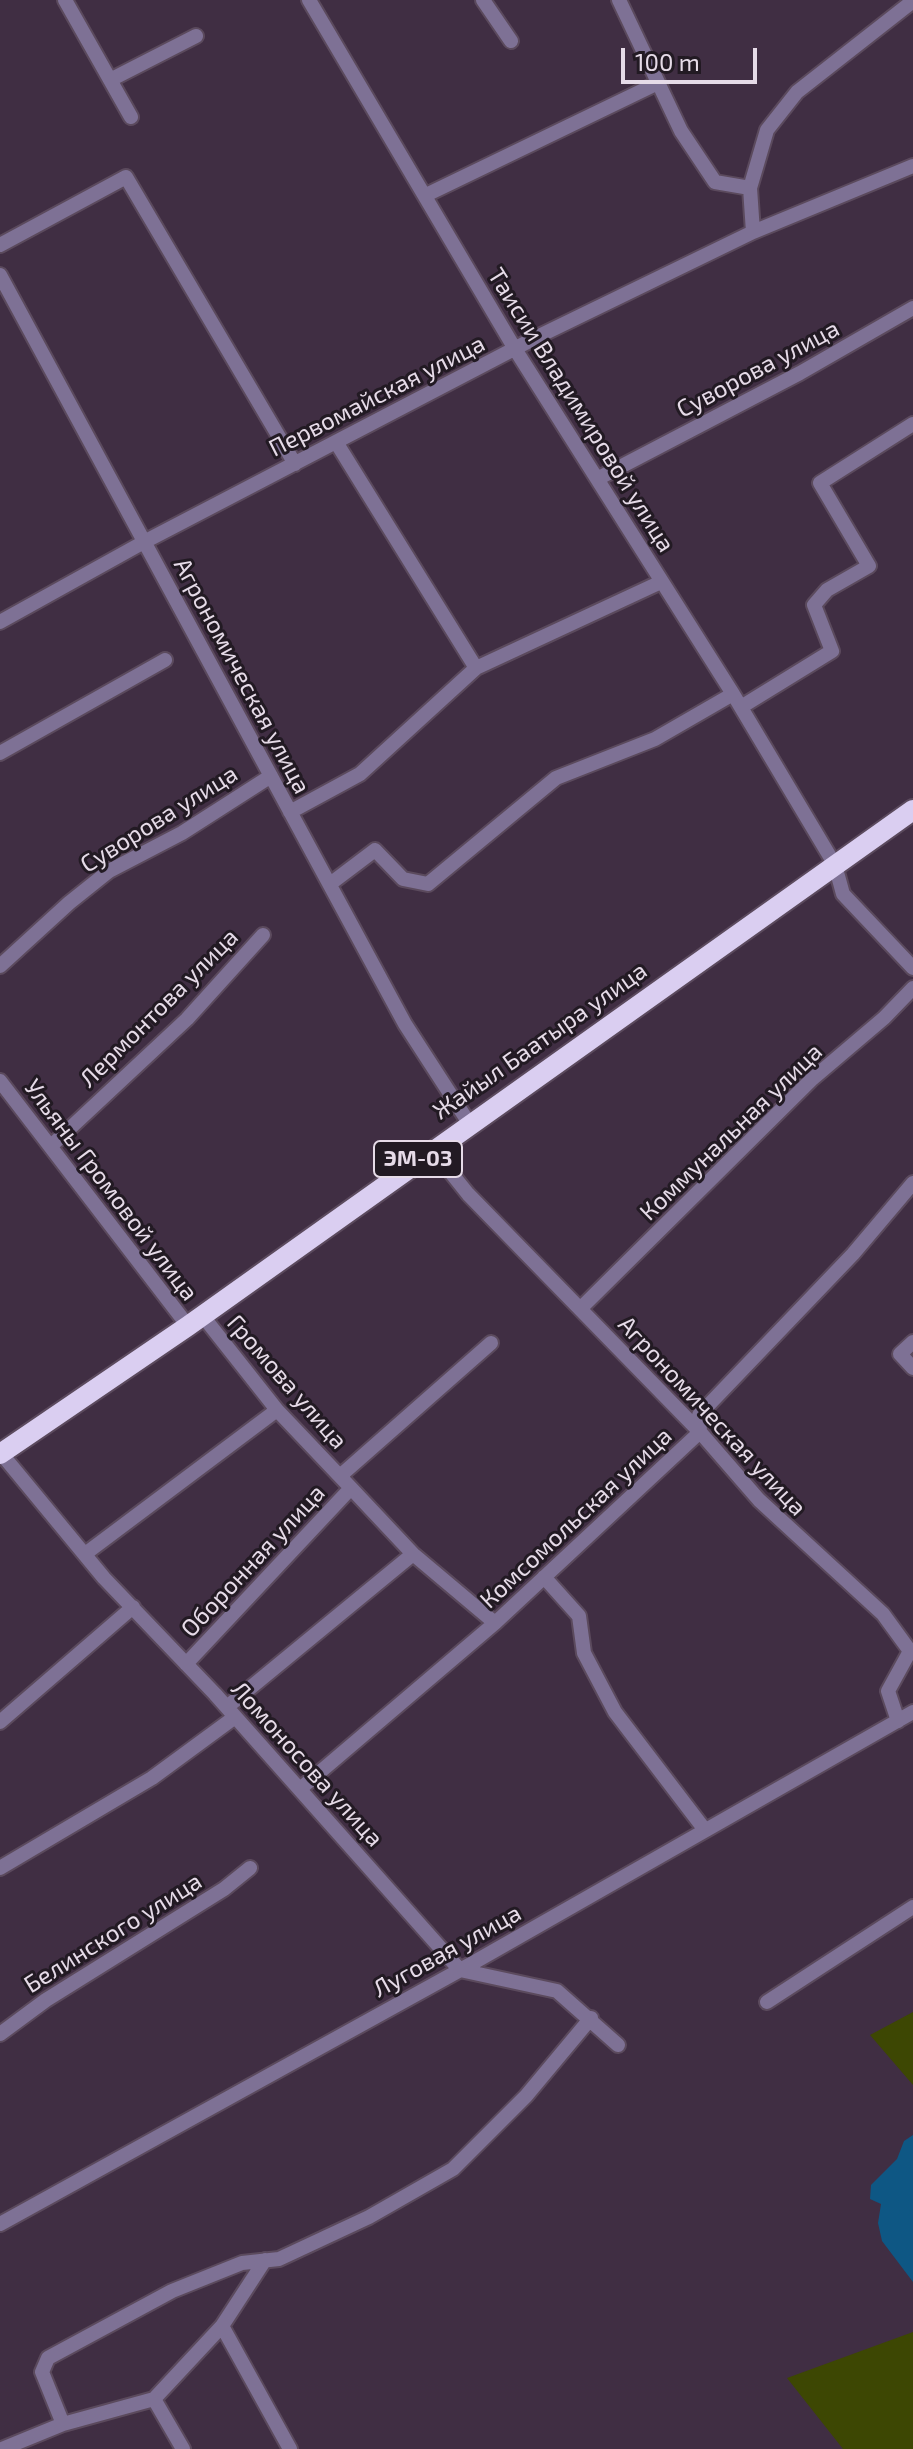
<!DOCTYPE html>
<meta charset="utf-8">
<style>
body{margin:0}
#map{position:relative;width:913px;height:2449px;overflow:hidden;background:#402e43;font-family:"Exo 2",sans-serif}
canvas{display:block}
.scale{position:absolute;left:621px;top:48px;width:136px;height:36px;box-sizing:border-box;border:4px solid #e6dbe8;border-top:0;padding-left:10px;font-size:24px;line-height:28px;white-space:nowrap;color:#e6dbe8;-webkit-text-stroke:6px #221a23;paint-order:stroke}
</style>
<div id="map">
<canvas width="913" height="2449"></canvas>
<div class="scale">100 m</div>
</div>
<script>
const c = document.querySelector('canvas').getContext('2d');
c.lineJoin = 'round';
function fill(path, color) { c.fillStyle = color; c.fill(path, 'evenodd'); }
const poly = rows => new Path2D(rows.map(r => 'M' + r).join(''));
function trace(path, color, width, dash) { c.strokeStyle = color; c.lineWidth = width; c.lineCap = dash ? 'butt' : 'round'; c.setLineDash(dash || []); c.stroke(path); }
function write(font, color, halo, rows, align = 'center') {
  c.font = font + ' "Exo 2",sans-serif'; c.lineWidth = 6; c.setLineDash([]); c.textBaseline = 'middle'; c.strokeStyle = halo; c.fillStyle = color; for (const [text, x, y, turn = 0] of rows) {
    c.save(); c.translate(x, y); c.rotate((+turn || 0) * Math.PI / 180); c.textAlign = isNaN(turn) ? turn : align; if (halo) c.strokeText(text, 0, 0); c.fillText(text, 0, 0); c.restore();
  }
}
fill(poly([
 [913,2012,913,2085,870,2035],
 [913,2332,913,2449,843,2449,787,2378]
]), '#3d4703');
fill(poly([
 [913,2135,913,2282,882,2241,878,2223,881,2204,870,2199,871,2185,897,2159,904,2141]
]), '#0e5784');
const minor = poly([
 [65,0,131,117],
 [309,0,515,349,733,694,835,865,843,894,913,968],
 [483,0,511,41],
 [619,0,681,131,715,182,750,188],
 [110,80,196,36],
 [426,195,658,83],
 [753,232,750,188,767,130,797,92,913,1],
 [0,245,126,177,295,464],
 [0,275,405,1024,469,1123],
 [336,442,476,668],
 [599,478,800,373,913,308],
 [0,622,144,542,537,337,753,232,913,166],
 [741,707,832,651,814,605,827,590,869,566,820,483,913,424],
 [0,753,165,660],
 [290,812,360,774,476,668,661,582],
 [330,884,375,850,403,879,428,884,556,778,655,739,733,694],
 [0,966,69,903,109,871,182,833,271,776],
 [0,1081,188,1326],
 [51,1146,187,1019,263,935],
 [432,1149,468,1194,700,1432,759,1500,883,1614,910,1651,888,1691,898,1721],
 [580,1309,811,1080,884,1018,913,988],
 [202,1315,277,1410,351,1488,413,1554,495,1623],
 [913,1342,900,1354,913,1368],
 [0,1452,104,1578,215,1694,460,1970,557,1991,618,2045],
 [340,1476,491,1343],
 [85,1554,277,1410],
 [544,1577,579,1616,584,1653,615,1712,705,1830],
 [186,1664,351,1488],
 [227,1707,413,1554],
 [0,1722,133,1607],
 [300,1789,495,1623,700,1432,699,1415,853,1254,913,1183],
 [0,1868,152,1778,235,1717],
 [767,2002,913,1907],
 [0,2034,46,2000,224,1889,250,1868],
 [0,2224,471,1964,913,1712],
 [265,2260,222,2326,290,2449],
 [63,2424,154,2399],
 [2,2449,63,2424,42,2372,48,2358,172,2291,242,2263,279,2259,369,2217,453,2169,526,2096,591,2018],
 [183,2449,154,2399,222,2326]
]);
const highway = poly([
 [0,1454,188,1326,913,810]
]);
trace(minor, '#5b4a5d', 18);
trace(highway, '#5b4a5d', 24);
trace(minor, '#7e7195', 14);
trace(highway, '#dacef1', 20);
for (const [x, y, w] of [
 [418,1159,88]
]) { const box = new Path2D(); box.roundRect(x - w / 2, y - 18, w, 36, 6); c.fillStyle = '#221a23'; c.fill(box); trace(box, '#e6dbe8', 2); }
write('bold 22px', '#e6dbe8', null, [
 ["ЭМ-03",418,1159]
]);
write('24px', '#e6dbe8', '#221a23', [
 ["Суворова улица",758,369,-28],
 ["Первомайская улица",377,396,-27],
 ["Таисии Владимировой улица",581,410,58],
 ["Агрономическая улица",242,676,62],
 ["Суворова улица",159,819,-32],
 ["Лермонтова улица",159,1008,-45],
 ["Жайыл Баатыра улица",540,1041,-35],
 ["Коммунальная улица",731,1132,-44],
 ["Ульяны Громовой улица",111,1190,53],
 ["Громова улица",287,1382,49],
 ["Агрономическая улица",712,1416,47],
 ["Комсомольская улица",576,1518,-43],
 ["Оборонная улица",253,1561,-47],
 ["Ломоносова улица",307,1764,48],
 ["Белинского улица",113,1933,-32],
 ["Луговая улица",447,1951,-29]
]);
</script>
